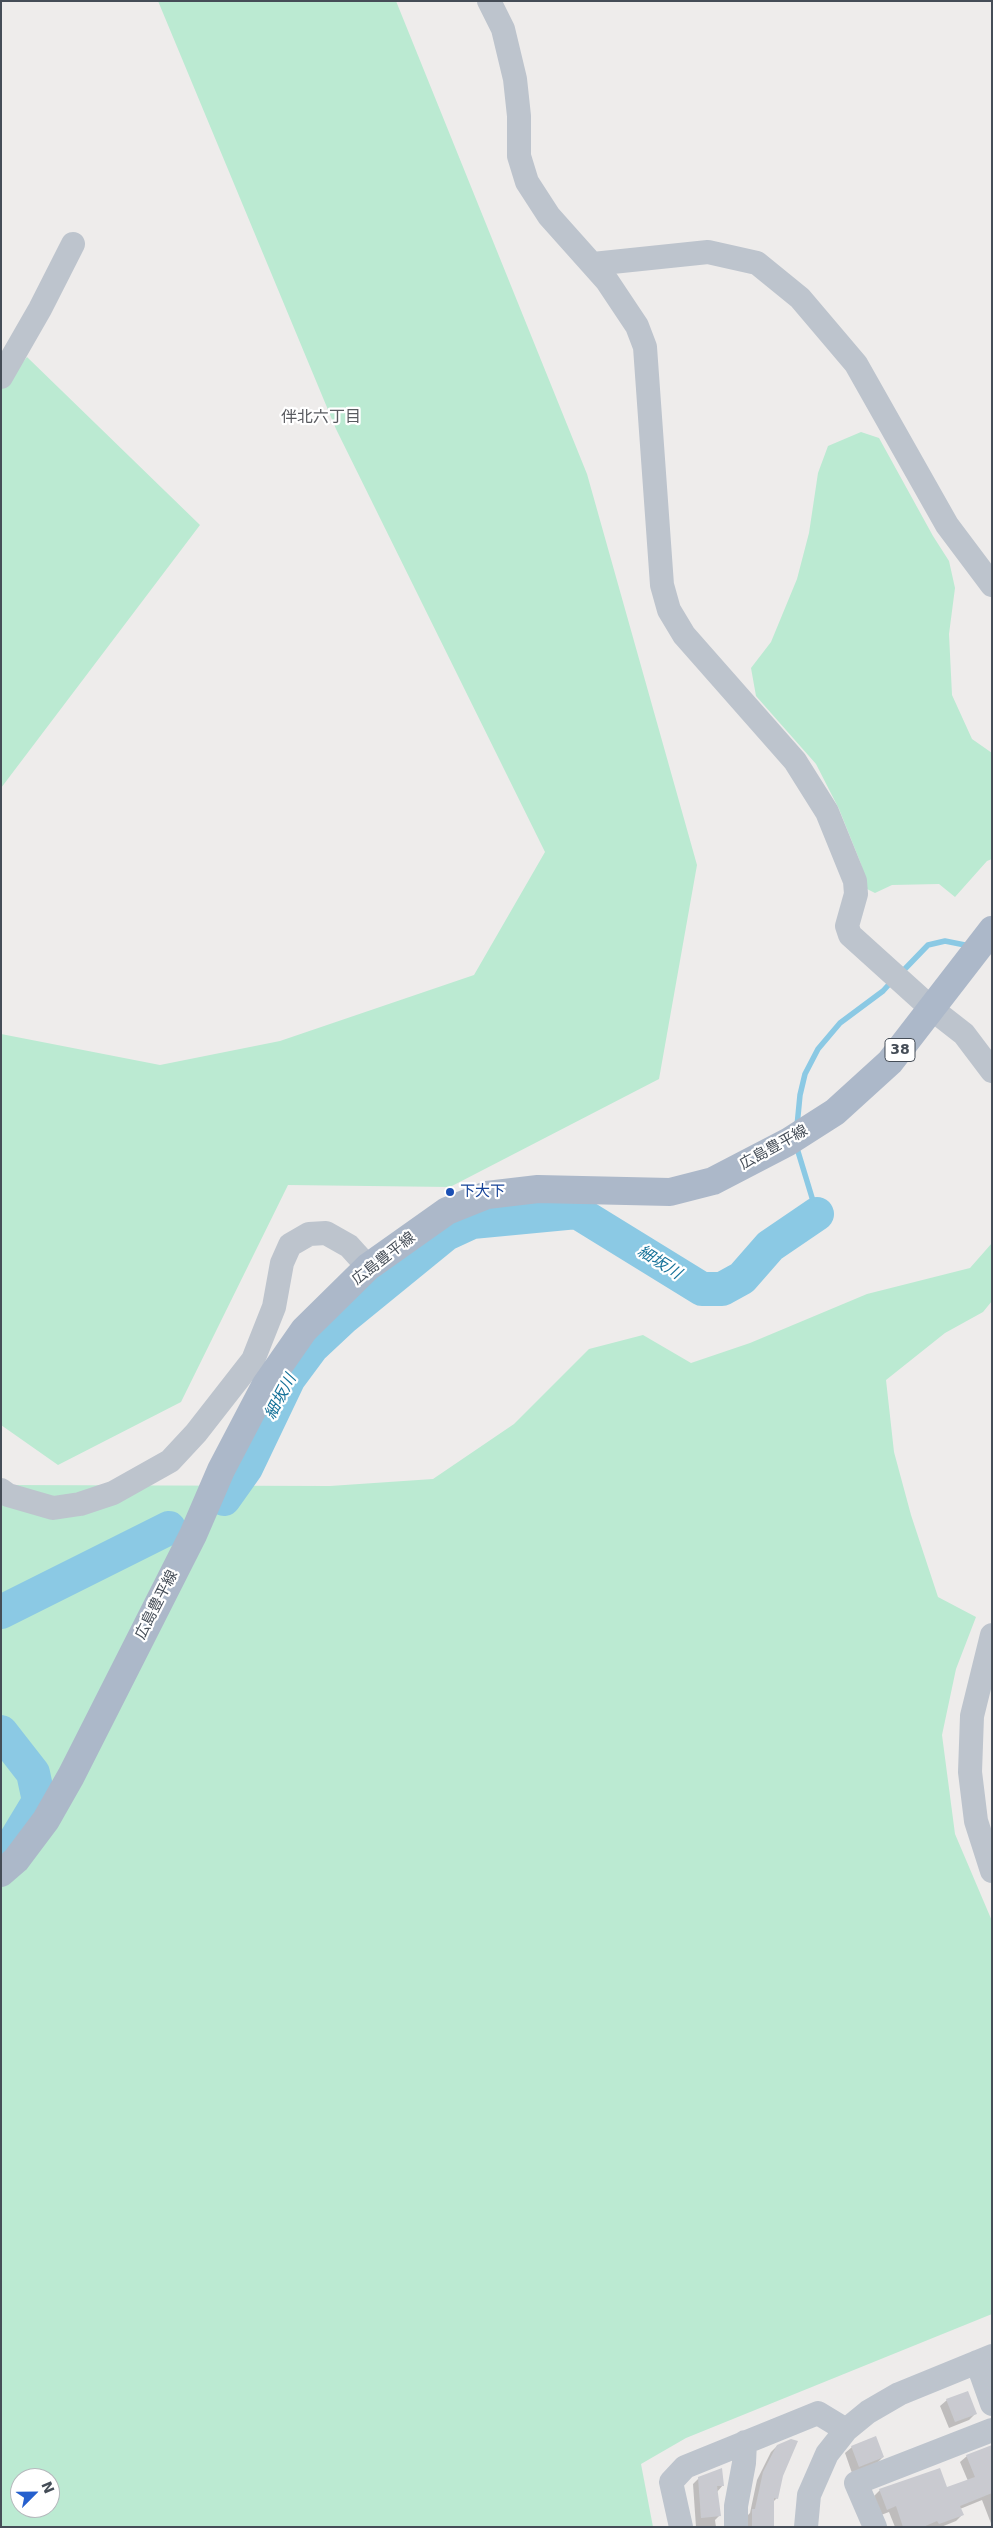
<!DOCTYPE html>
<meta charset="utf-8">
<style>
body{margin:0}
#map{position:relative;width:993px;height:2528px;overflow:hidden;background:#eeeceb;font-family:"DejaVu Sans",sans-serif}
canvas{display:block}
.frame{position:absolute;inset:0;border:2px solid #454d57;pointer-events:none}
.north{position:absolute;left:10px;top:2468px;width:50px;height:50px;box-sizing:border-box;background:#fff;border:1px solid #b5b8bc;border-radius:50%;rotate:67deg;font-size:14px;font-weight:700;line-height:20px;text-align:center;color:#454d57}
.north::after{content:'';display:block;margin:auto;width:18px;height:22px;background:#2660ce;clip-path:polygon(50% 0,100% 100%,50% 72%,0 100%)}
</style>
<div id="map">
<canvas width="993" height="2528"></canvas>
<div class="frame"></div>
<div class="north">N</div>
</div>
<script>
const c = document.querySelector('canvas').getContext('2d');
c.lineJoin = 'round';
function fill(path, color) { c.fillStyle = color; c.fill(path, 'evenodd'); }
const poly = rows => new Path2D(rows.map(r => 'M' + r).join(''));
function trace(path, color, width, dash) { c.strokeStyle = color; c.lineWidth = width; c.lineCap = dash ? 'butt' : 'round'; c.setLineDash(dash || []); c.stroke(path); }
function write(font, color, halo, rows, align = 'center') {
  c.font = font + ' "DejaVu Sans","Noto Sans JP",sans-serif'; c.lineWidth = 4.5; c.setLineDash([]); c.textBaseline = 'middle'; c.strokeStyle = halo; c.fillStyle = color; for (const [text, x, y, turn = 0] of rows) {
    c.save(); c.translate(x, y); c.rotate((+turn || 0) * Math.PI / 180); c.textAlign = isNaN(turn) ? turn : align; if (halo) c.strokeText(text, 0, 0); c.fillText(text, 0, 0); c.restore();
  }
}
fill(poly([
 [158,1,396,1,587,474,697,865,659,1079,450,1187,288,1185,181,1402,58,1465,1,1425,1,1034,160,1065,280,1041,474,975,545,852,336,429],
 [27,357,200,525,1,788,1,389],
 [861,432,879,438,933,536,949,561,955,588,949,634,952,695,972,739,992,753,992,859,987,861,955,897,939,884,892,885,875,893,865,888,861,864,839,809,816,764,756,696,751,668,771,642,797,579,809,533,818,473,828,446],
 [992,1243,992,1301,983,1312,945,1333,886,1380,894,1452,911,1515,938,1597,976,1617,956,1669,942,1735,955,1834,992,1921,992,2314,686,2438,641,2464,653,2527,1,2527,1,1485,330,1486,433,1479,514,1424,589,1349,643,1335,691,1363,750,1343,867,1294,970,1268],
 [20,2478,50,2478,50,2508,20,2508]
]), '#bbead2');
fill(poly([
 [947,2400,976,2413,969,2420,949,2428,940,2406],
 [777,2446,782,2475,777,2498,773,2502,772,2527,746,2527,746,2517,750,2513,757,2480,771,2452],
 [852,2447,883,2457,877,2463,852,2473,845,2453],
 [992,2452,992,2526,982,2500,960,2509,962,2515,956,2521,941,2527,895,2527,889,2512,881,2515,874,2496,880,2490,947,2489,968,2481,960,2462,967,2456],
 [699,2478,723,2485,717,2492,720,2515,715,2520,716,2527,696,2527,693,2484]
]), '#0003');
trace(poly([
 [900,974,928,945,945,941,970,946],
 [797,1126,800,1095,805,1074,818,1049,840,1023,883,991,893,980],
 [796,1145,817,1214]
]), '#8bc9e4', 5.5);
trace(poly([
 [224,1499,246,1468,289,1378,312,1347,343,1318,446,1234,472,1222,577,1212,702,1289,722,1289,742,1278,770,1246,817,1214],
 [1,1612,169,1528],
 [1,1732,33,1773,39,1801,13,1844,1,1850]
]), '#8bc9e4', 34);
fill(poly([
 [968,2391,977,2414,955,2422,946,2399],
 [876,2436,884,2457,859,2467,851,2446],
 [791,2439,798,2441,783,2476,778,2499,774,2498,774,2527,752,2527,752,2509,755,2509,763,2472,777,2445],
 [992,2445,992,2493,960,2506,964,2515,939,2524,937,2521,923,2527,903,2527,896,2506,887,2510,879,2489,940,2468,947,2487,975,2477,966,2455],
 [722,2468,724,2486,717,2486,721,2516,701,2518,698,2477]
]), '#c9cad0');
trace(poly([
 [489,1,503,29,515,79,519,116,519,156,527,182,549,216,607,281,637,326,645,347,662,585,669,610,684,635,795,761,827,812,855,881,856,894,847,926,850,935,932,1009,964,1034,992,1071],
 [593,264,708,252,757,263,800,298,856,364,947,525,992,585],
 [1,377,40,309,73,244],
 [1,1490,8,1495,53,1508,80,1504,113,1493,170,1461,196,1433,253,1360,274,1307,282,1263,290,1245,309,1234,326,1233,349,1246,368,1267],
 [992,1635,972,1716,970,1772,976,1821,992,1871],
 [977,2362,992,2404],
 [681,2527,671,2482,685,2467,818,2413,846,2430],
 [736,2527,736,2506,744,2463,745,2442],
 [806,2527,809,2495,827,2454,846,2430,868,2412,899,2394,992,2356],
 [875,2527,856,2483,992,2430]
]), '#bdc4cd', 24);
trace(poly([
 [1,1873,16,1860,46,1820,71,1776,193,1535,221,1470,265,1386,304,1330,368,1267,447,1211,487,1195,538,1189,670,1192,713,1181,788,1142,835,1112,890,1062,992,930]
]), '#acb8c9', 28);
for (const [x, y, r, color] of [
 [450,1192,5,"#1a4fb4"]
]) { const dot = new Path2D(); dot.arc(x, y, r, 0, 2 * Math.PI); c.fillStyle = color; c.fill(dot); trace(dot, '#fff', 2); }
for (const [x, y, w] of [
 [900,1050,30]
]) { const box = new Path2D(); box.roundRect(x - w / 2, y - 11.5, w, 23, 4); c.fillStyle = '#fff'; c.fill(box); trace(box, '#454d57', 1); }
write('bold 14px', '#454d57', null, [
 ["38",900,1050]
]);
write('15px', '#454d57', '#fff', [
 ["広島豊平線",774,1148,-29],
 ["広島豊平線",384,1259,-38],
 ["広島豊平線",157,1605,-63]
]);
write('15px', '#164399', '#fff', [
 ["下大下",460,1192]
], 'left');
write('16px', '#595b60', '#fff', [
 ["伴北六丁目",321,418]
]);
write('italic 16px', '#167299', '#fff', [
 ["細坂川",659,1263,32],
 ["細坂川",281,1397,-62]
]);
</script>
